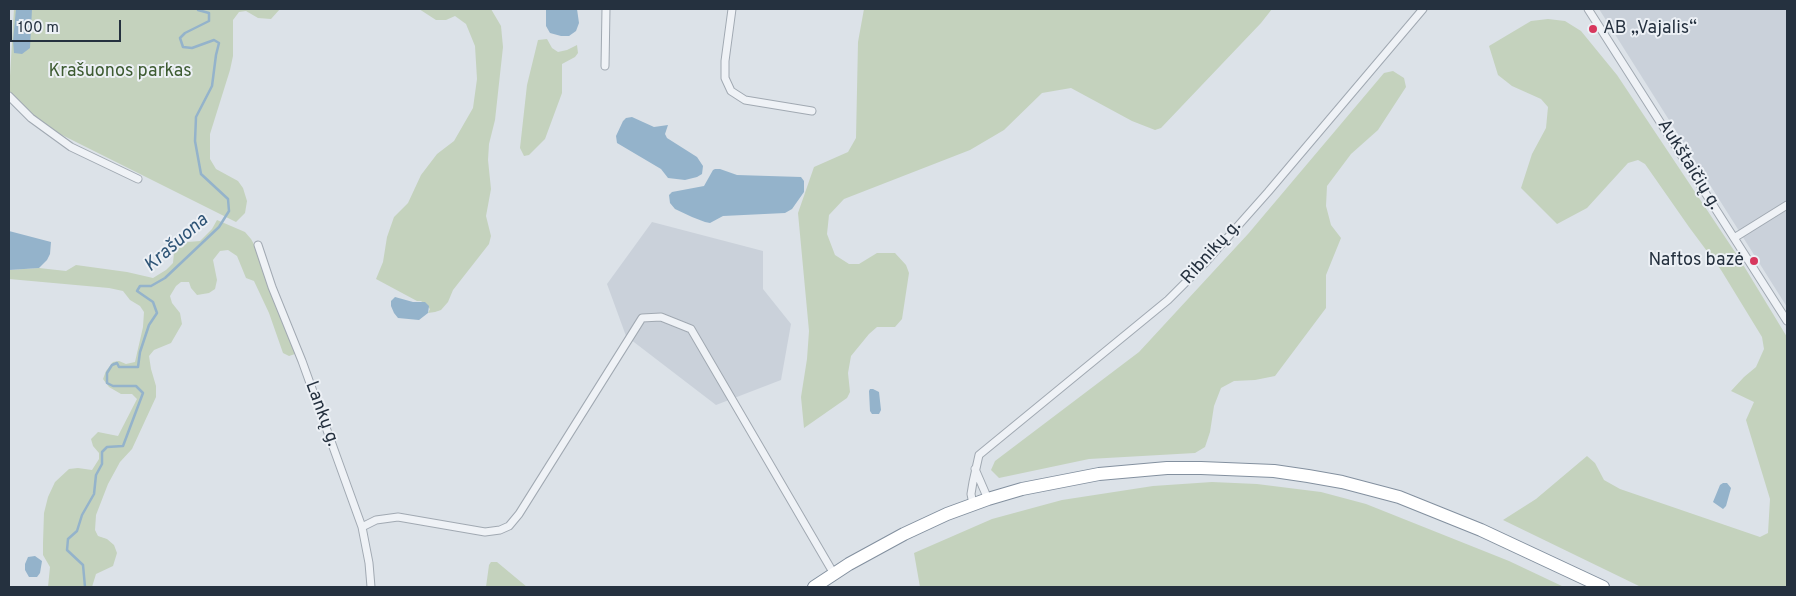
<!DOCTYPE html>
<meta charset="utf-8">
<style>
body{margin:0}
#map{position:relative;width:1796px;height:596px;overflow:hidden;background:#dce2e8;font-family:Overpass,sans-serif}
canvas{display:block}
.frame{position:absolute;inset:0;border:10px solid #25313f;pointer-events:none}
.scale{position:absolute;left:10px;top:20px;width:111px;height:22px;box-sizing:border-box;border:2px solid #25313f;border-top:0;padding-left:6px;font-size:15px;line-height:18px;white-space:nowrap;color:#25313f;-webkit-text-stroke:4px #ecf0f5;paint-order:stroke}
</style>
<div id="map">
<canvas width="1796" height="596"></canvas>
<div class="frame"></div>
<div class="scale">100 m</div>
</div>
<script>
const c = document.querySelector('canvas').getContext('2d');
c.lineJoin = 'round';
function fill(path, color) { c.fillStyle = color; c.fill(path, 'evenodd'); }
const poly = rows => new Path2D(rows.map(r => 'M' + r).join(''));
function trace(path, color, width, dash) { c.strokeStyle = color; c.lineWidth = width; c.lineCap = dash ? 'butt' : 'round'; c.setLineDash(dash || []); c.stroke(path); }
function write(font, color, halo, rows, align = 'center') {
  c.font = font + ' Overpass,sans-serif'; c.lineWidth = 4; c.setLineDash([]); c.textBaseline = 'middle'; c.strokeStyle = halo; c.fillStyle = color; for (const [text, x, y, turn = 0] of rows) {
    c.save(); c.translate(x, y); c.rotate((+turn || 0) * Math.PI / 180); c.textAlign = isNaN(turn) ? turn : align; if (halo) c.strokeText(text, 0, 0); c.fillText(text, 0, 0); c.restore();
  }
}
fill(poly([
 [1599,9,1787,9,1787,307],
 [652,222,763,251,763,289,791,324,781,380,716,405,626,336,607,284]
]), '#cad1da');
fill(poly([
 [14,9,280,9,271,19,258,18,246,11,239,12,233,20,233,56,230,70,210,134,210,159,216,169,238,181,243,188,247,201,245,213,236,222,58,133,31,114,9,93],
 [419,9,491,9,501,26,503,47,495,120,489,144,488,160,491,189,486,216,491,236,489,244,453,290,448,302,441,310,435,312,428,313,430,309,421,301,417,301,376,279,383,262,387,237,394,217,408,203,421,175,437,154,454,141,473,108,477,79,475,46,466,24,455,16,446,20,436,20],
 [864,9,1272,9,1261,23,1161,128,1155,130,1132,121,1071,88,1042,93,1004,130,970,150,844,199,829,215,827,234,835,255,849,264,859,264,877,253,895,253,906,265,909,273,902,319,895,327,877,327,869,334,851,356,848,373,850,392,847,398,804,428,801,397,807,359,809,331,798,213,814,167,848,152,856,138,858,42],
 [1548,19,1565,21,1581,31,1617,75,1739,258,1787,337,1787,587,1641,587,1503,520,1536,499,1587,456,1595,463,1604,480,1620,489,1760,537,1768,533,1770,499,1746,420,1754,402,1731,391,1744,377,1756,367,1764,349,1762,337,1721,270,1689,227,1645,164,1638,160,1628,163,1587,208,1557,224,1521,188,1532,154,1546,128,1548,107,1541,99,1512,86,1498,75,1489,46,1531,21],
 [547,39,552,48,558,52,567,50,577,45,578,53,575,57,562,64,562,93,545,139,529,155,524,156,520,148,527,85,538,40],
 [1393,71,1404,78,1406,87,1378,130,1351,154,1327,186,1326,206,1331,225,1341,238,1326,275,1326,308,1275,376,1255,380,1234,381,1221,388,1214,406,1210,432,1205,447,1195,453,1089,459,999,478,991,470,995,461,1139,352,1248,234,1384,73],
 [217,220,245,232,251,239,259,253,295,354,289,356,283,353,269,313,254,281,246,278,237,256,228,250,220,251,213,260,217,280,215,289,209,293,197,295,191,288,189,282,181,282,176,286,170,296,172,303,180,313,182,324,171,343,154,350,149,356,151,369,156,386,156,397,132,449,120,462,108,484,96,515,95,530,98,536,107,539,114,545,117,553,113,566,96,574,92,587,48,587,50,567,43,555,43,543,44,513,48,497,55,482,69,469,78,468,92,470,99,459,99,453,93,446,91,439,98,432,118,436,137,399,132,394,121,394,109,387,103,379,106,371,113,362,119,361,126,364,135,362,143,327,144,312,140,306,130,300,123,291,109,288,9,279,9,270,39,268,66,271,76,265,127,272,153,278,166,270,173,263,174,253,178,247,188,242,200,241,212,229],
 [1212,482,1257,484,1321,492,1366,504,1509,561,1564,587,920,587,914,553,992,519,1062,500,1153,486],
 [491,562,497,562,527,587,486,587,489,565]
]), '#c4d2bd');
fill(poly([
 [16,9,32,9,30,48,22,54,14,53,13,41],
 [546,9,577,9,579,23,576,31,569,36,561,36,550,33,546,26],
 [632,117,654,127,668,125,665,134,667,138,697,157,703,166,702,174,697,177,685,180,668,178,661,169,617,143,616,136,623,121,626,118],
 [715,169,720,169,737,175,801,177,804,181,804,192,792,209,785,213,723,216,710,223,705,222,692,217,675,209,670,203,669,195,672,192,704,186,713,170],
 [9,231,51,242,50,254,47,260,39,268,9,270],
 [395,297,413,302,425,302,429,306,428,313,419,320,398,318,394,313,391,306,391,301],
 [870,389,873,389,879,392,881,410,879,414,872,414,870,411,869,391],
 [1723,483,1727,483,1731,488,1726,506,1723,509,1713,502,1720,485],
 [35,556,42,561,40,573,37,577,29,577,25,570,25,564,28,557]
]), '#94b3cb');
trace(poly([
 [85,587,83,565,67,550,68,539,77,531,82,515,94,494,96,475,102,464,102,452,107,447,123,446,143,393,136,386,113,386,107,383,107,373,112,365,117,363,119,367,138,367,140,352,149,325,157,313,153,302,137,291,140,286,151,286,165,278,219,227,229,211,228,199,201,174,195,141,196,117,212,86,216,55,219,43,214,40,192,48,183,47,180,38,185,33,209,21,209,13,198,10,198,9]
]), '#94b3cb', 2.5);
const street = poly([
 [732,9,725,61,725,78,731,91,745,100,812,111],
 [1588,9,1787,321],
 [605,66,606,9],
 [9,96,31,118,71,147,138,179],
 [1734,238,1787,205],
 [258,245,272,287,302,361,362,527,369,563,371,587],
 [975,469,988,499],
 [973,504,971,494,973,482,979,455,1168,300,1205,263,1268,192,1423,9],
 [362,527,376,520,398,517,485,532,500,530,509,526,519,514,642,318,661,317,691,329,834,574]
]);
const highway = poly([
 [814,587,849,564,904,534,947,514,988,499,1022,489,1099,474,1167,468,1201,468,1274,471,1308,476,1342,482,1399,497,1481,530,1603,587]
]);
trace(street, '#a1a9b2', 9);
trace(highway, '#83909f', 14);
trace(street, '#eff2f6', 7);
trace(highway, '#fff', 12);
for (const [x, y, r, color] of [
 [1593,29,5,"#d7375d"],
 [1754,261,5,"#d7375d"]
]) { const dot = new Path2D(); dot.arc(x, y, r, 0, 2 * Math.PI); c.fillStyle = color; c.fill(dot); trace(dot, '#ecf0f5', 2); }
write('18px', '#25313f', '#ecf0f5', [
 ["AB „Vajalis“",1603,29],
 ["Naftos bazė",1744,261,"right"]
], 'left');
write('18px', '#3d5b31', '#ecf0f5', [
 ["Krašuonos parkas",120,72]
]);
write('18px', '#25313f', '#ecf0f5', [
 ["Aukštaičių g.",1688,165,58],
 ["Ribnikų g.",1212,253,-48],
 ["Lankų g.",321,414,70]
]);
write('italic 19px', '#2d5375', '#ecf0f5', [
 ["Krašuona",177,244,-41]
]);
</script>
